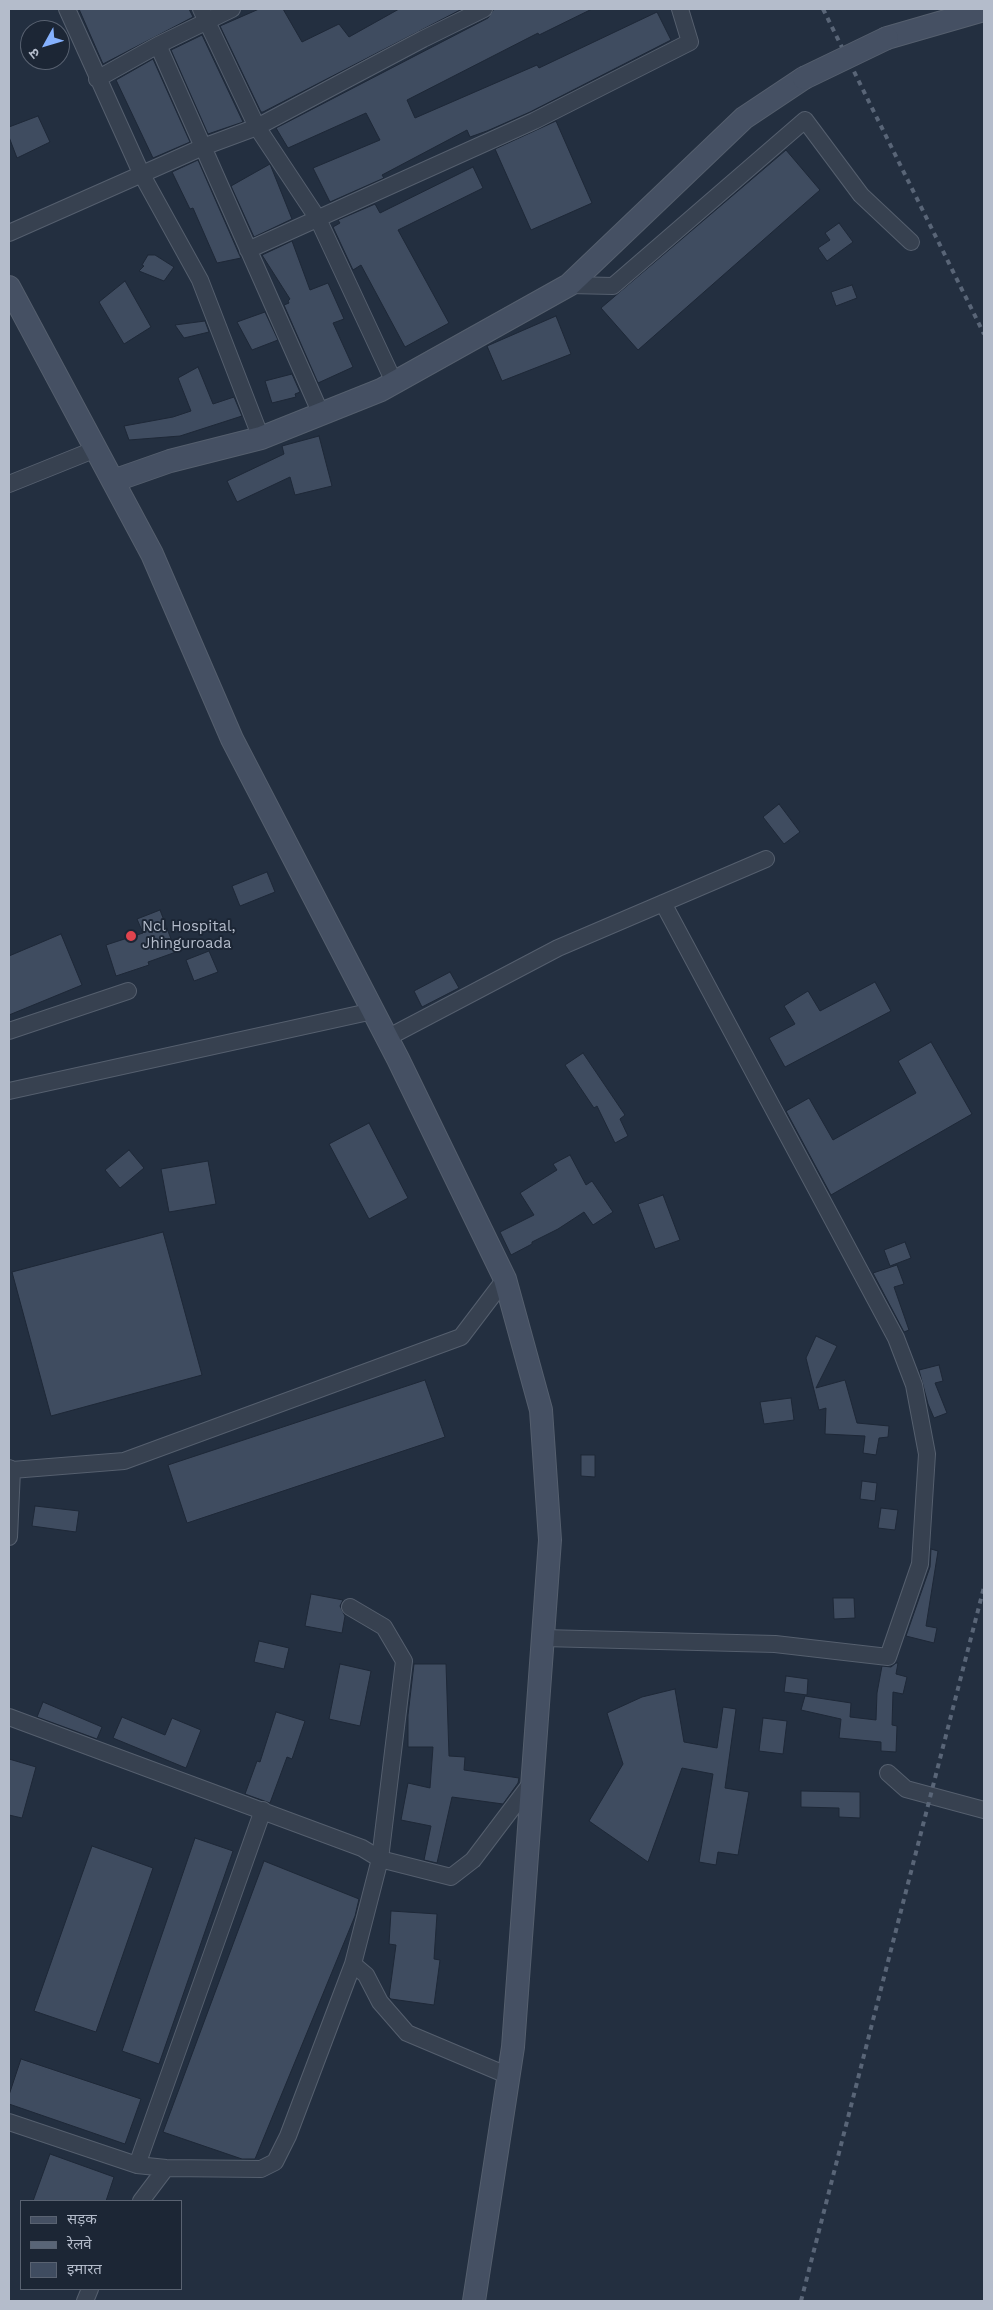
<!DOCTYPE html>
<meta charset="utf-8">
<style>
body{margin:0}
#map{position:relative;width:993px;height:2310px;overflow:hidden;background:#232f40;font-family:"Work Sans","Noto Sans Devanagari",sans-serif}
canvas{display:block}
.frame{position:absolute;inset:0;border:10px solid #b4bccb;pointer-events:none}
.legend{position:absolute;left:20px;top:2200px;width:162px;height:90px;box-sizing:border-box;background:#1c2635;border:1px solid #596271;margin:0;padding:6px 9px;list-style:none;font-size:15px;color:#b4bccb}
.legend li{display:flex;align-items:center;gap:10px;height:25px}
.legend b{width:25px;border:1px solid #596271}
.north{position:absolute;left:20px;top:20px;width:50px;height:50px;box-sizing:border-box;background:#1c2635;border:1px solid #596271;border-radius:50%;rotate:231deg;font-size:14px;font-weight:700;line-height:20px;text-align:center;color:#b4bccb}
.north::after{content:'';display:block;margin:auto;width:18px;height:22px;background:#85b1fe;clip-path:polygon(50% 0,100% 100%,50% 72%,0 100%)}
</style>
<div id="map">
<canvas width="993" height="2310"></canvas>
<div class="frame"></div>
<ul class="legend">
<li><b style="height:6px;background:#455063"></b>सड़क</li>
<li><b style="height:6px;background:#596577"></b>रेलवे</li>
<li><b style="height:14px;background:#3f4c60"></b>इमारत</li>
</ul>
<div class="north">उ</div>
</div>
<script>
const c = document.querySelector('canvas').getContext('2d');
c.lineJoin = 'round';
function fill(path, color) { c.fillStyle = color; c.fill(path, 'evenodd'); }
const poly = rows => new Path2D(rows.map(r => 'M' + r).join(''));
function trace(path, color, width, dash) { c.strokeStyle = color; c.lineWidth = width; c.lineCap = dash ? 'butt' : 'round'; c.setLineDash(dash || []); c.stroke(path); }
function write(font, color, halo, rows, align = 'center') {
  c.font = font + ' "Work Sans",sans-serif'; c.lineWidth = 4; c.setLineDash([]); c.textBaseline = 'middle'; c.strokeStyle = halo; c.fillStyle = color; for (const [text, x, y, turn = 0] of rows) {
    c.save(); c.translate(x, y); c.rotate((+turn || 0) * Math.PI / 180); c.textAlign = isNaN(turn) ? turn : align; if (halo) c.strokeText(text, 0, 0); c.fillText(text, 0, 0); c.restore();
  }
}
const building = poly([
 [79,9,189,9,193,17,103,64,79,9],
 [259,9,283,9,302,42,339,24,349,37,399,9,462,9,263,112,261,112,220,26,259,9],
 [494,9,592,9,539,35,538,33,407,100,415,118,537,65,539,68,657,12,671,40,530,112,487,131,470,137,467,130,382,175,384,178,330,202,313,168,380,140,366,113,288,148,276,128,488,18,494,9],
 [202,35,243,122,208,134,171,50,202,35],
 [153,59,190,142,153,158,116,80,153,59],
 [38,116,50,142,17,158,9,137,9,127,38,116],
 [556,121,592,203,531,230,495,149,556,121],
 [786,150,820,190,638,350,601,308,786,150],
 [198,160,239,254,241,258,217,263,193,208,190,209,172,172,198,160],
 [270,164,292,219,254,237,231,186,270,164],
 [473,167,483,188,398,230,449,323,405,347,361,265,353,270,333,227,340,223,338,220,375,204,380,213,473,167],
 [839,223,853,242,827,261,818,248,830,240,825,233,839,223],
 [292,241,310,290,328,283,344,319,333,323,353,367,318,383,284,305,289,303,288,301,290,299,262,255,292,241],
 [148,255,155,255,174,267,164,281,139,271,144,266,142,265,148,255],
 [125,281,151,327,124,344,99,302,125,281],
 [852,285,857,298,836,306,831,292,852,285],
 [265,312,278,340,252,350,237,322,265,312],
 [556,316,571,354,502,381,487,346,556,316],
 [205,321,209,332,184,338,175,325,205,321],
 [198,367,213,404,234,397,242,416,180,436,129,440,124,426,173,417,191,411,178,378,198,367],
 [292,374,300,392,295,394,296,397,272,403,265,381,292,374],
 [319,436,332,486,295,495,290,477,237,502,227,481,284,454,282,446,319,436],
 [779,804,800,832,784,844,763,817,779,804],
 [267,872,275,892,240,906,232,886,267,872],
 [160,910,176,952,148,962,149,965,116,976,106,945,143,933,137,919,160,910],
 [61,934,82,985,9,1015,9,956,61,934],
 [209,951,218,972,194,981,186,960,209,951],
 [450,972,459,988,422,1007,414,991,450,972],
 [875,982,891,1011,785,1067,769,1038,795,1024,784,1006,808,991,820,1011,875,982],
 [931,1042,972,1114,831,1195,786,1111,809,1098,833,1140,916,1093,898,1061,931,1042],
 [583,1053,625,1115,620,1119,628,1136,615,1143,597,1106,594,1108,565,1065,583,1053],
 [369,1123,408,1198,369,1219,329,1144,369,1123],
 [129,1150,144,1168,120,1188,105,1170,129,1150],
 [570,1155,586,1185,592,1181,613,1212,593,1225,584,1212,558,1229,532,1242,532,1244,511,1255,500,1232,534,1215,520,1193,557,1170,553,1164,570,1155],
 [208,1161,216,1204,169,1212,161,1169,208,1161],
 [663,1195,680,1240,655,1249,638,1204,663,1195],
 [163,1232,202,1375,51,1416,12,1272,163,1232],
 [905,1242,911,1258,890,1266,884,1250,905,1242],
 [897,1265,904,1284,894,1287,909,1330,904,1332,873,1273,897,1265],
 [816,1336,837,1346,816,1388,845,1380,857,1423,889,1426,888,1437,879,1438,876,1455,863,1453,865,1436,825,1434,826,1408,819,1410,806,1358,816,1336],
 [939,1365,943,1381,935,1383,947,1413,934,1418,928,1404,919,1370,939,1365],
 [425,1380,445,1437,187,1523,168,1465,425,1380],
 [791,1398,794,1420,764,1424,760,1402,791,1398],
 [581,1455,595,1455,595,1477,581,1476,581,1455],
 [862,1481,877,1483,875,1501,860,1499,862,1481],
 [35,1506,79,1511,76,1532,32,1526,35,1506],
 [881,1508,898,1510,895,1530,878,1528,881,1508],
 [931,1549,938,1551,926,1626,937,1628,934,1643,906,1636,930,1567,931,1549],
 [311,1594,343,1600,340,1606,345,1616,342,1633,305,1626,311,1594],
 [833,1598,854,1598,855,1618,834,1619,833,1598],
 [259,1641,289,1648,284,1669,254,1662,259,1641],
 [896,1663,898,1663,896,1674,907,1677,903,1694,893,1692,892,1725,897,1726,896,1752,881,1751,881,1742,839,1738,841,1719,801,1710,805,1696,851,1703,850,1717,876,1720,877,1693,882,1666,891,1667,896,1663],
 [340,1664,371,1671,360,1726,329,1719,340,1664],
 [414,1664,446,1664,449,1756,465,1757,464,1770,519,1778,518,1783,503,1804,452,1797,437,1863,424,1860,431,1826,401,1820,408,1783,430,1788,433,1747,408,1747,408,1715,414,1664],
 [786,1676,808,1679,807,1695,784,1692,786,1676],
 [675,1689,684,1742,717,1748,723,1707,736,1709,725,1788,749,1792,738,1855,718,1852,716,1865,699,1862,713,1774,682,1768,648,1862,589,1821,623,1764,607,1713,642,1697,675,1689],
 [43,1702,102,1727,97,1739,37,1717,43,1702],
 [276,1712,305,1721,292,1759,287,1757,270,1803,245,1794,257,1761,260,1762,276,1712],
 [122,1717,165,1735,172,1718,201,1730,186,1768,113,1738,122,1717],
 [763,1718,787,1721,783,1754,759,1751,763,1718],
 [9,1759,36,1767,22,1818,9,1815,9,1759],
 [801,1791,860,1792,860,1818,839,1817,839,1808,801,1807,801,1791],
 [195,1838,233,1851,159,2064,122,2051,195,1838],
 [92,1846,153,1868,96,2032,34,2011,92,1846],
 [264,1861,359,1899,355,1916,255,2159,242,2159,163,2132,264,1861],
 [391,1911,437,1914,434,1959,440,1960,434,2005,391,1999,389,1997,396,1945,389,1944,391,1911],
 [21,2059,141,2099,125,2144,9,2104,9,2095,21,2059],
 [50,2154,114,2177,106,2201,33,2201,50,2154]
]);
fill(building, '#3f4c60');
trace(building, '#1e2837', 1);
const street = poly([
 [67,9,142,175,200,280,261,438],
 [201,9,257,127,318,219,394,382],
 [158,45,321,414],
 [97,79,158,45,232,9],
 [9,233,203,147,257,127,423,39,484,9],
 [248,250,534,121,690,42,680,9],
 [569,285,613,286,805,120,861,195,911,242],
 [9,484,96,449],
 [9,1031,128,991],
 [387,1038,558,948,766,859],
 [9,1091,373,1011],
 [9,1468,12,1470,124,1461,461,1337,505,1279],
 [9,1537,12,1470],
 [543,1638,775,1644,888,1657,920,1564,927,1454,914,1385,896,1338,663,903],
 [9,1717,362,1848,380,1859,451,1877,473,1860,532,1782],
 [888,1773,906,1789,984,1810],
 [353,1964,366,1975,380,2002,407,2033,509,2076],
 [9,2122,137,2165,166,2168,261,2169,275,2162,288,2136,353,1964,380,1859,404,1661,384,1627,350,1607],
 [137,2165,263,1810],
 [141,2201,166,2168],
 [85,2301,90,2289]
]);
const secondary = poly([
 [887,38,984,10],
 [9,287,152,554,232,739,398,1059,505,1279,541,1410,550,1540,513,2047,474,2301],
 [113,481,170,461,261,438,381,390,569,285,744,118,804,78]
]);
trace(street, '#555f6e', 18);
trace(secondary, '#555f6e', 24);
trace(street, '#374150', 16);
trace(secondary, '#455063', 22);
trace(poly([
 [823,9,984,334],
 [801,2301,984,1587]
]), '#596577', 4, [5, 5]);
const secondaryBridge = poly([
 [804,78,887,38]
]);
trace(secondaryBridge, '#555f6e', 24, []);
trace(secondaryBridge, '#455063', 22);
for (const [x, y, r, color] of [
 [131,936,6,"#e0444e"]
]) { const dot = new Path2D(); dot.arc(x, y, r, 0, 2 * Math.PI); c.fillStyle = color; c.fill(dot); trace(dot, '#1c2635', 2); }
write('15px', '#b4bccb', '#1c2635', [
 ["Ncl Hospital,",142,927],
 ["Jhinguroada",142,944]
], 'left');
</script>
